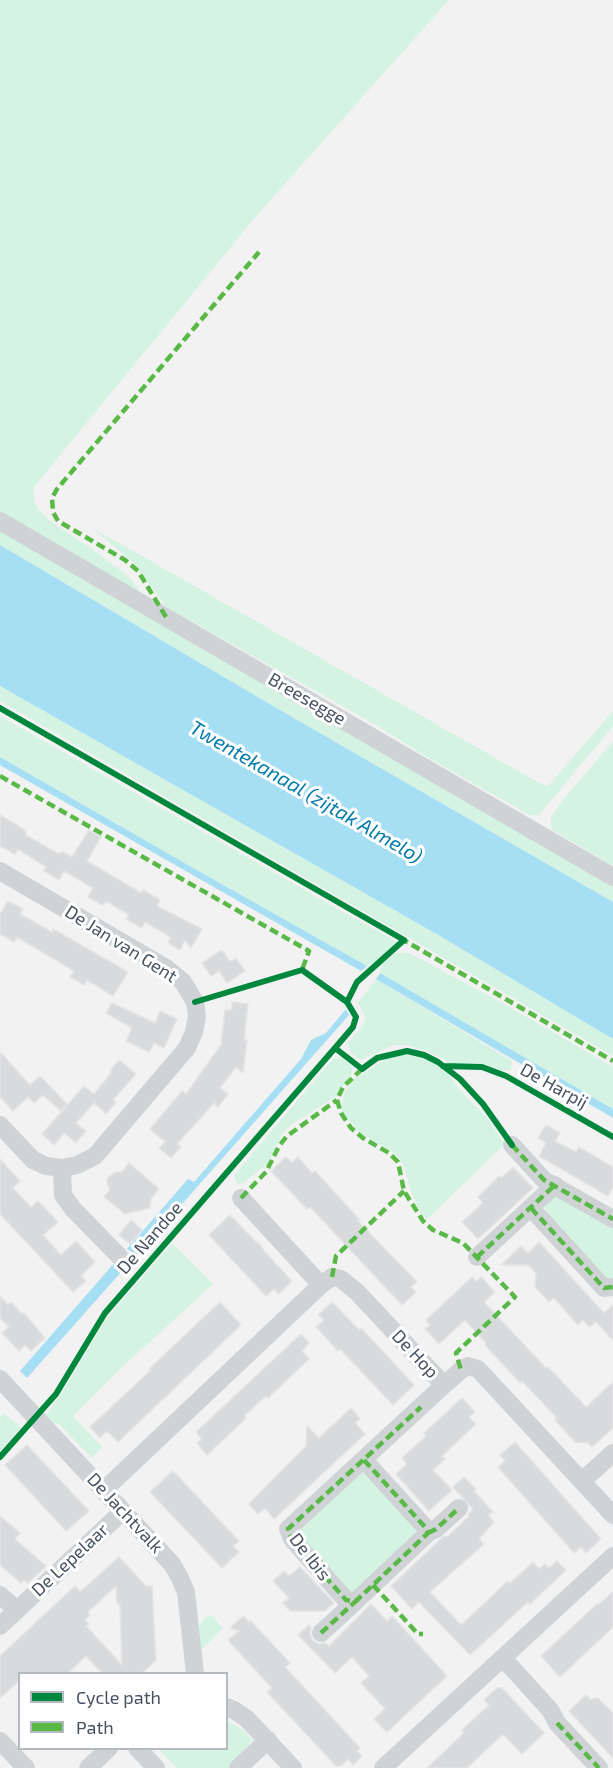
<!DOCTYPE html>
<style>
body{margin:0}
#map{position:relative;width:613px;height:1768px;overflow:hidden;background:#f2f2f2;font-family:"Exo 2",sans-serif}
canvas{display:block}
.legend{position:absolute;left:18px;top:1672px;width:210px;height:78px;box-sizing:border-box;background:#fff;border:2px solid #b5bac0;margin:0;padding:8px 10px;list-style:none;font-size:18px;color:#475361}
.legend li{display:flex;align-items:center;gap:12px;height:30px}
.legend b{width:30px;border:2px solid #b5bac0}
</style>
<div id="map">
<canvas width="613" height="1768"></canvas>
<ul class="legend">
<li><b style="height:8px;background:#00873e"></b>Cycle path</li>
<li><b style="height:8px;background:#58b947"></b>Path</li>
</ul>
</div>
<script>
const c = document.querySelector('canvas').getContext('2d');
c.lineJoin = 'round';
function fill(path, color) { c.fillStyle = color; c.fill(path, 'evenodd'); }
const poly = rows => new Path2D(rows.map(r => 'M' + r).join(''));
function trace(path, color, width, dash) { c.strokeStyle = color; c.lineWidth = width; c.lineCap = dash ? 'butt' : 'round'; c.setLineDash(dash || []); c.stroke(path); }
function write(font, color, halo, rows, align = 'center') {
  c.font = font + ' "Exo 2",sans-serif'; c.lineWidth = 6; c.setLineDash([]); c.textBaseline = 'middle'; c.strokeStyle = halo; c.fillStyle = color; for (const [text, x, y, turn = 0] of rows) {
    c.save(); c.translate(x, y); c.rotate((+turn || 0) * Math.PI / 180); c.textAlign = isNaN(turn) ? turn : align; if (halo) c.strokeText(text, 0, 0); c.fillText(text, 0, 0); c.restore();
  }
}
fill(poly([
 [0,0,449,0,257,215,34,487,34,501,38,509,49,520,92,549,128,576,144,597,0,515],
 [91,527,539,783,548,786,613,711,613,726,539,815,529,815,422,754,376,725,166,607,133,562],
 [0,529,613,882,613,902,273,706,0,545],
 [0,686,440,936,613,1039,613,1056,0,701],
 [0,716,343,912,397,942,380,959,367,966,202,873,0,757],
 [613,741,613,866,551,829,551,817,563,800],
 [396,953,409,953,499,1001,613,1067,613,1109,380,973,382,964],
 [376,979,512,1061,510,1070,499,1070,479,1063,451,1065,444,1059,427,1051,407,1045,394,1045,361,1060,351,1053,347,1044,363,1026,366,1018,358,1003],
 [406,1054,420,1057,439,1065,448,1073,457,1087,487,1118,505,1144,427,1219,421,1213,413,1197,404,1167,398,1157,388,1149,360,1133,341,1110,344,1093,354,1079,391,1056],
 [342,1058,353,1068,351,1075,342,1087,338,1095,291,1125,282,1134,268,1163,244,1183,237,1184,234,1175,333,1059],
 [553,1197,566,1197,613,1225,613,1278,610,1280,599,1275,550,1223,545,1207],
 [172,1243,213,1284,118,1371,73,1416,102,1447,92,1458,58,1423,52,1424,46,1415,61,1394,107,1318],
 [4,1414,21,1427,0,1451,0,1418],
 [361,1473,369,1473,414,1524,416,1531,411,1541,359,1588,350,1592,297,1533],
 [211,1615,223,1628,201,1650,199,1627,204,1618],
 [227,1721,243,1730,253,1741,248,1745,251,1748,230,1768,177,1768,159,1749,226,1748]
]), '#d4f3e2');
fill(poly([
 [0,545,273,706,613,902,613,1039,440,936,0,686],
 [0,757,202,873,367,966,361,971,0,765],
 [380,973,613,1109,613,1118,376,979],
 [346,1009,349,1015,137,1255,127,1249,188,1179,194,1182,301,1059,311,1040,326,1033],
 [116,1261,123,1270,27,1378,20,1371]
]), '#a6dff4');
const building = poly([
 [0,815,25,830,26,835,55,852,58,854,63,852,72,857,89,830,101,837,87,861,141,893,143,890,160,900,157,906,202,929,191,948,185,940,180,950,168,943,171,937,145,922,142,928,126,919,129,915,106,901,103,905,88,897,93,888,64,871,59,880,44,871,46,867,18,849,15,854,0,846,0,815],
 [8,901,23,909,20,914,52,932,53,929,128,972,113,996,87,980,84,985,70,977,74,971,17,937,14,942,0,934,0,914,8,901],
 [222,950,230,962,236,958,245,971,227,983,219,971,211,976,202,963,222,950],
 [232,1002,248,1004,244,1040,247,1040,243,1073,236,1067,220,1088,228,1094,218,1107,214,1103,177,1144,181,1147,171,1158,159,1148,165,1142,150,1129,182,1091,186,1094,221,1045,225,1010,232,1010,232,1002],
 [112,1003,155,1023,160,1011,177,1019,164,1048,154,1043,149,1052,126,1041,132,1028,106,1013,112,1003],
 [0,1052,30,1085,40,1076,67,1104,61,1111,43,1095,34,1103,28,1097,13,1111,0,1097,0,1052],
 [119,1060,136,1074,113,1100,116,1102,106,1114,94,1103,76,1123,86,1131,76,1143,64,1133,54,1145,42,1134,84,1086,94,1094,112,1072,110,1071,119,1060],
 [546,1125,560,1133,555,1141,576,1152,579,1147,613,1167,613,1186,608,1196,539,1156,546,1143,538,1138,546,1125],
 [286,1157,292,1163,298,1157,312,1173,315,1171,360,1220,357,1220,417,1282,411,1287,416,1292,402,1305,310,1207,307,1209,271,1171,286,1157],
 [0,1159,20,1181,13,1188,31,1207,38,1201,58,1222,43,1235,61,1255,76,1241,95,1262,81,1276,86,1281,73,1292,0,1214,0,1159],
 [129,1163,159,1189,151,1199,150,1208,125,1214,104,1197,110,1190,107,1182,108,1177,116,1172,122,1172,129,1163],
 [513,1167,533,1188,478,1239,462,1222,483,1203,478,1197,498,1177,502,1177,513,1167],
 [230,1215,257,1243,258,1242,264,1251,292,1281,279,1294,274,1289,266,1296,209,1235,230,1215],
 [131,1220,142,1230,130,1244,119,1235,131,1220],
 [539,1242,604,1313,613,1305,613,1340,596,1322,590,1327,583,1320,578,1325,554,1298,549,1302,535,1287,536,1273,528,1265,501,1265,521,1246,528,1253,539,1242],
 [472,1277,476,1282,481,1277,495,1292,484,1302,546,1368,548,1367,586,1407,613,1382,613,1428,592,1447,588,1443,575,1442,555,1420,557,1418,522,1381,520,1383,485,1345,486,1343,465,1320,439,1344,425,1329,430,1325,426,1320,472,1277],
 [0,1296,8,1305,11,1302,22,1314,24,1313,45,1338,31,1351,25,1345,19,1351,2,1333,9,1327,0,1318,0,1296],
 [220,1302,241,1325,118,1442,107,1431,100,1438,90,1427,151,1370,149,1369,220,1302],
 [332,1302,359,1330,361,1328,414,1385,393,1405,340,1349,338,1351,316,1327,324,1320,318,1315,332,1302],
 [301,1334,309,1343,302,1351,309,1359,268,1398,266,1396,244,1416,246,1418,207,1455,197,1443,202,1439,196,1432,301,1334],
 [462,1398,475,1412,469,1417,476,1424,442,1456,445,1459,433,1470,452,1490,429,1511,396,1474,407,1464,402,1458,426,1436,424,1433,462,1398],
 [351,1408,360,1419,355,1423,365,1434,274,1519,265,1508,258,1514,249,1504,306,1446,307,1426,319,1438,351,1408],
 [515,1442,601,1539,586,1553,581,1547,574,1553,498,1467,505,1461,500,1455,515,1442],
 [27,1445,89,1511,66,1531,5,1465,27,1445],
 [173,1471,239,1541,233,1546,239,1552,222,1568,150,1492,173,1471],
 [464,1477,476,1489,474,1491,493,1512,488,1515,494,1522,479,1539,484,1544,430,1592,461,1625,508,1581,510,1583,533,1562,539,1569,545,1564,549,1568,557,1561,566,1570,530,1604,528,1602,470,1655,419,1602,412,1609,391,1586,442,1538,445,1536,447,1537,469,1516,468,1515,473,1509,453,1487,464,1477],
 [0,1516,20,1533,15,1539,46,1566,28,1583,24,1580,21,1583,0,1565,0,1516],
 [119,1557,146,1586,152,1586,156,1660,141,1674,103,1674,86,1656,67,1674,20,1674,20,1680,0,1698,0,1656,75,1586,80,1592,119,1557],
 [116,1586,117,1604,120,1604,122,1665,86,1626,89,1624,85,1620,90,1615,88,1612,116,1586],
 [300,1567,334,1603,325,1611,290,1611,283,1603,289,1598,273,1581,284,1571,289,1576,300,1567],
 [613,1592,613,1627,560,1677,541,1656,598,1603,599,1604,613,1592],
 [371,1604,387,1621,392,1616,447,1676,387,1732,374,1719,385,1709,361,1683,369,1676,352,1657,335,1673,298,1635,309,1625,311,1628,310,1635,313,1641,318,1644,325,1643,329,1646,371,1604],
 [243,1616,249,1622,250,1620,290,1663,285,1667,360,1748,357,1751,362,1756,353,1765,348,1759,341,1766,336,1766,267,1692,272,1688,228,1640,239,1631,230,1628,243,1616],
 [497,1688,502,1688,544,1733,522,1754,503,1734,467,1768,427,1768,464,1733,462,1730,489,1705,484,1700,497,1688],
 [586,1695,591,1700,594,1698,598,1698,613,1713,613,1758,569,1711,586,1695]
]);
fill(building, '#d9dadc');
trace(building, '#e3e4e5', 1.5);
trace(poly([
 [0,521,613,877],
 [0,871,166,968,183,982,195,1002,197,1016,194,1032,187,1048,95,1156,77,1165,62,1168],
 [0,1125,33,1160,46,1166,62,1168,63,1195,73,1209,119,1256],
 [512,1145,544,1180,613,1219],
 [241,1198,321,1285,332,1277,341,1279,357,1292,444,1385,461,1370,468,1366,478,1369,613,1515],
 [531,1208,604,1288,613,1287],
 [477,1257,555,1185],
 [0,1379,172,1564,180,1578,186,1592,195,1674],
 [364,1460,425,1527,428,1533,356,1601,346,1600,292,1539,288,1529,444,1385],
 [582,1481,613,1453],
 [104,1490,321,1285],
 [428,1533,436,1529,459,1508],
 [0,1595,17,1610],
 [0,1626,123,1511],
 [321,1633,356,1601],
 [503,1658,551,1711,557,1723,599,1768],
 [226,1707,234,1710,247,1719,293,1768],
 [0,1741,26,1768],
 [137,1748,156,1768],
 [88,1768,109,1748],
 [238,1768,268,1740],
 [383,1768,613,1556]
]), '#d0d3d5', 18);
trace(poly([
 [166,617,138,571,125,560,58,521,53,512,52,498,57,489,259,252],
 [0,776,309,951,302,970],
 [400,938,613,1061],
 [362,1069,343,1087,337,1100,341,1113,351,1128,363,1138,389,1153,398,1162,404,1191,423,1221,433,1230,463,1243,515,1297,456,1353,461,1370],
 [512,1145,544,1180,613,1219],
 [241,1198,266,1172,279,1146,287,1136,337,1100],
 [531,1208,604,1288,613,1287],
 [477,1257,555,1185],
 [332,1277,336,1256,404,1191],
 [364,1460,425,1527,428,1533,356,1601,346,1600,292,1539,288,1529,421,1407],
 [428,1533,436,1529,459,1508],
 [373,1585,418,1634,423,1634],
 [321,1633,356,1601],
 [557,1723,599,1768]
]), '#58b947', 4.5, [9, 4.5]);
trace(poly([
 [0,708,404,940,357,982,347,1002],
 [335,1048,362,1069,377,1058,407,1051,424,1055,438,1062,460,1079,483,1104,512,1145],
 [443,1066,482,1067,506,1076,613,1137],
 [0,1457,56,1394,105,1313,335,1048,353,1027,356,1017,347,1002,302,970,195,1002]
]), '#00873e', 6);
write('18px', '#475361', '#fff', [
 ["Breesegge",307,699,30],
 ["De Jan van Gent",121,944,32],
 ["De Harpij",554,1086,29],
 ["De Nandoe",150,1238,-49],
 ["De Hop",415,1354,47],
 ["De Jachtvalk",125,1513,47],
 ["De Ibis",310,1557,52],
 ["De Lepelaar",70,1560,-43]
]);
write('italic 20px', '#027ca9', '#fff', [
 ["Twentekanaal (zijtak Almelo)",306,792,30]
]);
</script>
